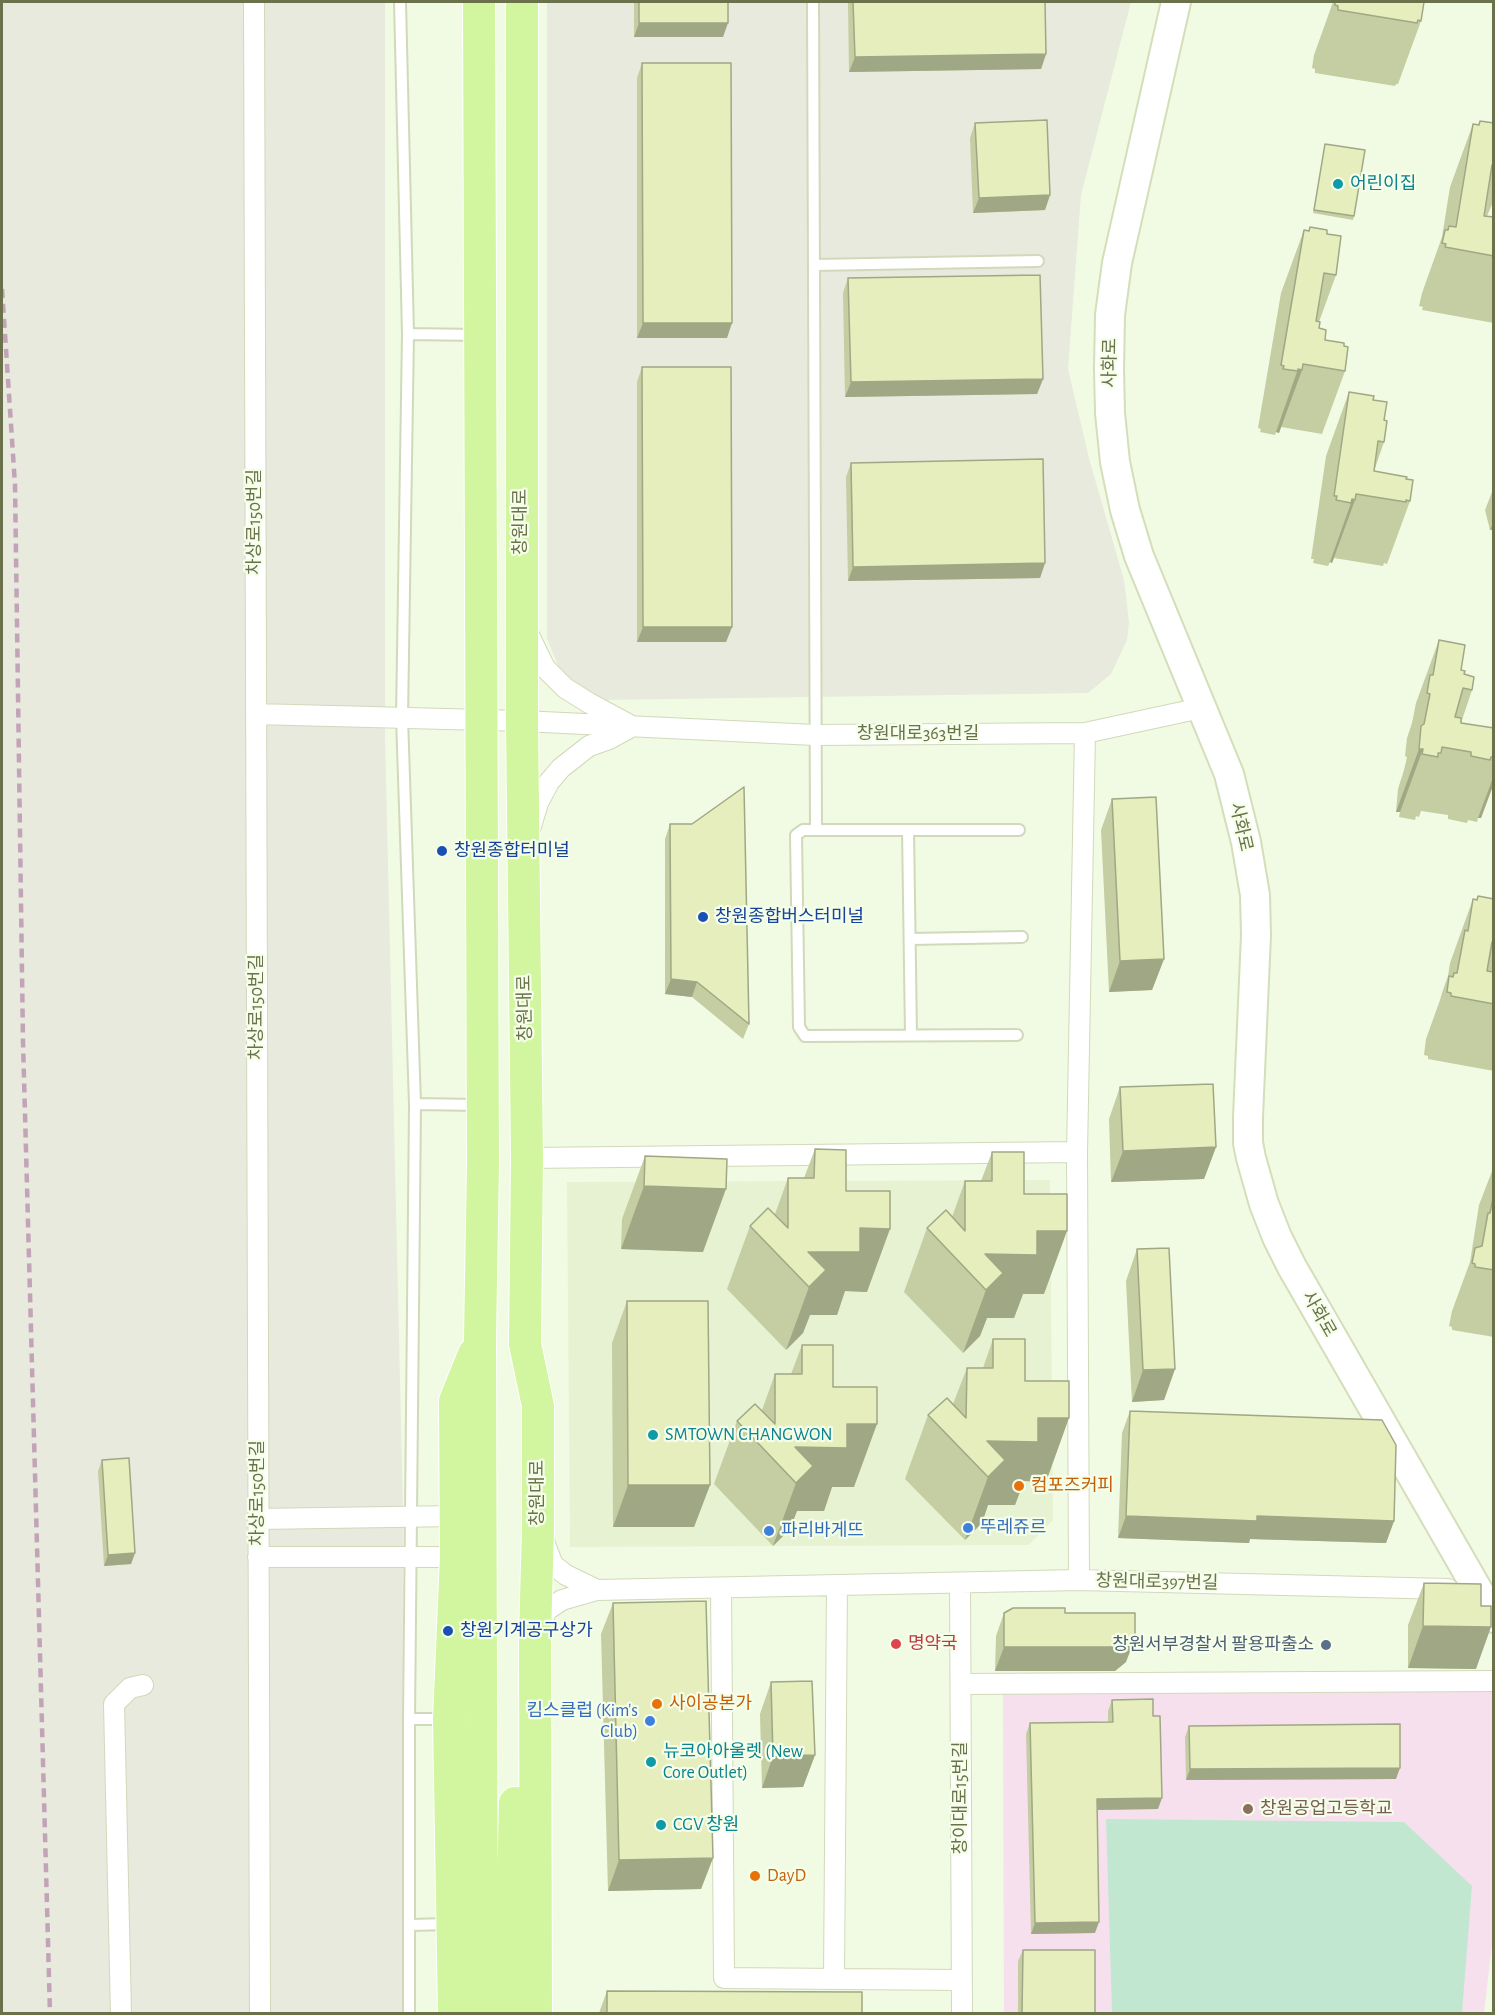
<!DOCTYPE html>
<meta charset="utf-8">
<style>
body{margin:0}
#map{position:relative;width:1495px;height:2015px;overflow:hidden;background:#f1fbe3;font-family:"Alegreya Sans",sans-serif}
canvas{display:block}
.frame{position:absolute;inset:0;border:3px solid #6b714b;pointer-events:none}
</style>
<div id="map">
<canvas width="1495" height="2015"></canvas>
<div class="frame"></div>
</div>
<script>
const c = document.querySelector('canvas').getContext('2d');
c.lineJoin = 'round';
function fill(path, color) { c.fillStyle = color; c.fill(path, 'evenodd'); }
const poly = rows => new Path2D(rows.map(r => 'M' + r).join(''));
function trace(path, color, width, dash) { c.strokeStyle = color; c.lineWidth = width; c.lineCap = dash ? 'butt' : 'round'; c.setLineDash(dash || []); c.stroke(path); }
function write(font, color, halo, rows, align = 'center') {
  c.font = font + ' "Alegreya Sans","Noto Sans KR",sans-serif'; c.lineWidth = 4.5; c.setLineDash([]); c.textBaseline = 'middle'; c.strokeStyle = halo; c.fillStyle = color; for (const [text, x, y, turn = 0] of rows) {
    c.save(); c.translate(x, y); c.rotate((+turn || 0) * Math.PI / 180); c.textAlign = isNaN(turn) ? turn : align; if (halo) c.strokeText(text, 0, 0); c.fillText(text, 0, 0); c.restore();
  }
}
fill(poly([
 [1050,1180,1053,1520,1029,1545,570,1547,567,1182]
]), '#e7f2d2');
fill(poly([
 [2,2,385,2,385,735,403,1510,402,2013,2,2014],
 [547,2,1131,2,1081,195,1068,369,1090,462,1124,580,1129,622,1127,640,1111,674,1088,693,603,700,576,684,558,666,547,638]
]), '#e7eadd');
fill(poly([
 [1493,1690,1494,1927,1484,2013,1004,2013,1003,1694]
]), '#f7e0ed');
fill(poly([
 [1106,1819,1404,1822,1472,1886,1462,2013,1112,2013]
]), '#c2e7d0');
const service = poly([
 [400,2,408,334],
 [813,2,816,830],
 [814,265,1038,261],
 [908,830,911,1035],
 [910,939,1022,937],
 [1017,1035,805,1036,799,1027,796,835,803,830,1019,830],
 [415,1104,402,718,408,334,478,335],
 [409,1719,415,1104,480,1105],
 [409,1925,409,1719,445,1719],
 [409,2014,409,1925,449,1924]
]);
const minor = poly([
 [254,2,260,2014],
 [527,631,545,668,565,688,589,703,628,724],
 [256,714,522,721,815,735,1085,733,1201,708],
 [531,826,538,803,549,782,561,768,589,746,609,739,633,726],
 [527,1158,1077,1152],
 [258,1519,456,1516],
 [543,1539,553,1565,566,1575,597,1590],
 [258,1557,456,1557],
 [1079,1580,1077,1152,1085,733],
 [960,1583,962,2014],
 [721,1588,724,1978,962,1980],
 [539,1627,547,1610,562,1600,597,1590,1079,1580,1448,1589],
 [961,1684,1494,1681],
 [834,1979,837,1585],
 [121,2014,114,1704,130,1688,143,1685]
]);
const secondary = poly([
 [1176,2,1117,263,1110,315,1109,369,1110,413,1115,462,1125,510,1139,556,1229,774,1246,842,1255,895,1256,935,1248,1117,1248,1143,1251,1158,1264,1204,1277,1237,1292,1267,1494,1618]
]);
const primary = poly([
 [479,2,483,1163,480,1339,482,2014],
 [522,2,522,721,527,1158,525,1344,538,1406,538,1528,535,1635,536,2014],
 [454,2014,449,1719,456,1557,455,1401,474,1354],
 [510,2014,515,1803]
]);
trace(service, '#d1d9ba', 14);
trace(minor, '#d1d9ba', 22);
trace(secondary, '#d4deb9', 32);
trace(primary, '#fff', 34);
trace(service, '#fff', 10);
trace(minor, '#fff', 20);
trace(secondary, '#fff', 28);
trace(primary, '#d1f69f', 32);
trace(poly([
 [2,289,15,485,23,1042,50,2014]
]), '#c3a3b8', 4.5, [9, 6]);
fill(poly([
 [634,2,728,2,723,37,634,37],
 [848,2,1045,2,1046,54,1041,69,849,72],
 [1333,2,1424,2,1421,21,1398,84,1396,84,1395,86,1315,73,1315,69,1312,68,1314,55],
 [642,63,727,338,637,338,637,78],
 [1480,121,1494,123,1494,200,1487,216,1494,217,1494,323,1422,310,1423,307,1419,306,1422,293,1442,237,1450,187,1473,124,1478,125],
 [975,123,1050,195,1045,210,973,213,970,138],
 [1325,144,1354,216,1353,220,1313,213],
 [1310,227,1327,234,1336,275,1319,322,1319,328,1325,340,1345,371,1322,434,1281,427,1279,433,1276,432,1275,435,1260,432,1261,429,1258,428,1281,293,1304,230,1308,231],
 [848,278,1043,379,1037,394,845,397,843,293],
 [642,367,732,627,726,642,637,642,637,382],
 [1349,392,1373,400,1384,420,1384,442,1374,471,1406,479,1410,501,1387,564,1384,563,1383,566,1334,558,1332,563,1330,562,1328,566,1313,563,1314,559,1311,559,1326,456],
 [851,463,1045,563,1040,578,848,581,846,477],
 [1494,487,1494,529,1490,530,1485,510],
 [1439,640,1464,674,1472,690,1461,723,1494,728,1494,783,1481,818,1478,818,1477,822,1468,820,1467,823,1448,819,1448,815,1421,811,1419,817,1416,816,1415,820,1399,817,1400,812,1396,812,1398,789,1404,770,1407,757,1405,756,1407,738,1412,723,1416,703],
 [1112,799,1164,959,1152,990,1109,992,1101,830],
 [670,824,692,824,749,1024,743,1039,692,997,665,994,665,839],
 [1478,896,1494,899,1494,972,1492,976,1494,976,1494,1071,1428,1059,1428,1056,1424,1055,1426,1039,1440,1000,1442,993,1448,976,1450,963,1473,899,1477,900],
 [1120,1087,1216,1147,1204,1179,1111,1182,1109,1119],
 [815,1149,846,1191,867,1292,845,1291,837,1315,810,1315,803,1333,786,1350,727,1289,750,1226,775,1214,788,1178,804,1178],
 [992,1152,1024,1194,1044,1294,1023,1294,1014,1318,987,1318,980,1336,963,1353,904,1292,927,1228,952,1217,965,1181,981,1181],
 [645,1156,703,1252,621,1249,622,1219],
 [1494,1166,1494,1337,1452,1330,1452,1327,1449,1326,1452,1311,1470,1262,1479,1205],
 [1137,1249,1175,1369,1164,1400,1132,1402,1126,1281],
 [627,1301,710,1485,694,1527,613,1527,612,1343],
 [993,1339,1025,1381,1046,1482,1024,1481,1015,1505,988,1505,982,1523,965,1540,905,1479,928,1415,953,1404,967,1368,983,1368],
 [802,1345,833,1387,854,1487,832,1487,824,1511,797,1511,790,1529,773,1546,714,1484,737,1421,762,1410,775,1374,791,1374],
 [1130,1411,1394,1521,1386,1543,1250,1539,1249,1543,1118,1538,1122,1433],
 [102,1460,135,1553,131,1564,104,1566,98,1471],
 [1424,1583,1476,1669,1408,1668,1408,1625],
 [613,1603,713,1858,701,1889,608,1891,601,1634],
 [1004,1613,1065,1613,1126,1662,1115,1671,995,1671,996,1636],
 [771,1682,815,1755,803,1787,762,1788,760,1714],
 [1112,1700,1158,1809,1097,1810,1095,1933,1031,1934,1026,1734,1030,1723,1108,1722,1108,1711],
 [1189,1726,1396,1779,1186,1780,1185,1737],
 [1023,1950,1095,2013,1018,2013,1018,1961],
 [607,1991,862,2013,599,2013]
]), '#c5cda2');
fill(poly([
 [639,23,728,23,723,37,634,37],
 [1046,54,1041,69,849,72,855,57],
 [1050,195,1045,210,973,213,979,198],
 [643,323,732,323,727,338,637,338],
 [1298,369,1302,370,1279,433,1276,432],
 [1043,379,1037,394,845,397,851,382],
 [1352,499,1355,500,1332,563,1330,562,1351,503],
 [1494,521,1494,529,1490,530],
 [1045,563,1040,578,848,581,853,567],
 [643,627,732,627,726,642,637,642],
 [1419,749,1423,749,1400,812,1396,812],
 [1494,775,1494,783,1481,818,1478,818],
 [1164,959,1152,990,1109,992,1120,961],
 [671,979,697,982,692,997,665,994],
 [1216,1147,1204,1179,1111,1182,1123,1151],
 [644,1186,726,1189,703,1252,621,1249],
 [860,1228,890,1229,867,1292,845,1291,837,1315,810,1315,803,1333,786,1350,809,1287,808,1252],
 [1037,1231,1067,1231,1044,1294,1023,1294,1014,1318,987,1318,980,1336,963,1353,986,1290,985,1254],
 [1175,1369,1164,1400,1132,1402,1143,1370],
 [1038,1418,1069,1418,1046,1482,1024,1481,1015,1505,988,1505,982,1523,965,1540,988,1477,987,1441],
 [847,1424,877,1424,854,1487,832,1487,824,1511,797,1511,790,1529,773,1546,796,1483,795,1447],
 [628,1485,710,1485,694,1527,613,1527],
 [1126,1516,1257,1516,1394,1521,1386,1543,1250,1539,1249,1543,1118,1538],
 [135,1553,131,1564,104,1566,108,1555],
 [1423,1626,1491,1627,1476,1669,1408,1668],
 [1135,1639,1126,1662,1115,1671,995,1671,1004,1647],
 [815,1755,803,1787,762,1788,773,1756],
 [1400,1768,1396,1779,1186,1780,1190,1769],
 [1162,1798,1158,1809,1092,1810,1097,1799],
 [713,1858,701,1889,608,1891,619,1860],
 [1099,1922,1095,1933,1031,1934,1035,1923]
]), '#a0a784');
const building = poly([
 [639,2,728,2,728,23,639,23,639,2],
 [853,2,1045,2,1046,54,855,57,853,2],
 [1335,2,1424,2,1421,21,1418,20,1417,23,1338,10,1338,6,1335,5,1335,2],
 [642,63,731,63,732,323,643,323,642,63],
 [1047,120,1050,195,979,198,975,123,1047,120],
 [1480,121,1494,123,1494,166,1492,165,1484,216,1494,217,1494,256,1445,247,1446,244,1442,243,1445,230,1448,230,1449,226,1456,227,1473,124,1479,125,1480,121],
 [1325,144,1365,150,1354,216,1314,210,1325,144],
 [1310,227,1327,230,1327,234,1341,236,1336,275,1324,273,1316,321,1320,322,1319,328,1326,330,1325,340,1344,343,1344,346,1348,347,1345,371,1303,364,1302,370,1298,369,1298,371,1283,369,1284,366,1281,365,1304,230,1309,231,1310,227],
 [1040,275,1043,379,851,382,848,278,1040,275],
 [642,367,731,367,732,627,643,627,642,367],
 [1349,392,1374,396,1373,400,1387,402,1384,420,1387,421,1384,442,1378,441,1374,471,1407,477,1406,479,1413,480,1410,501,1406,500,1406,502,1356,494,1355,500,1352,499,1351,503,1336,500,1337,496,1334,496,1349,392],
 [1043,459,1045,563,853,567,851,463,1043,459],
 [1439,640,1465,645,1461,670,1465,671,1464,674,1474,677,1472,690,1463,688,1455,717,1461,718,1461,723,1494,728,1494,757,1491,757,1490,760,1471,756,1471,752,1442,747,1441,753,1438,753,1438,757,1422,754,1423,749,1419,749,1421,726,1424,724,1430,694,1427,693,1430,675,1433,675,1439,640],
 [744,787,749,1024,697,982,671,979,670,824,692,824,744,787],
 [1156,797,1164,959,1120,961,1112,799,1156,797],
 [1478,896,1494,899,1494,942,1492,942,1487,971,1493,972,1494,1004,1451,996,1451,993,1447,992,1449,976,1453,977,1454,973,1457,973,1465,930,1468,931,1473,899,1477,900,1478,896],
 [1213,1084,1216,1147,1123,1151,1120,1087,1213,1084],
 [815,1149,846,1150,846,1191,890,1191,890,1229,860,1228,860,1252,808,1252,826,1270,809,1287,750,1226,768,1208,788,1228,788,1178,814,1178,815,1149],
 [992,1152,1024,1152,1024,1194,1067,1194,1067,1231,1037,1231,1037,1255,985,1254,1003,1273,986,1290,927,1228,946,1210,965,1231,965,1181,992,1181,992,1152],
 [645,1156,727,1159,726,1189,644,1186,645,1156],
 [1494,1194,1494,1270,1475,1267,1475,1264,1472,1263,1475,1248,1482,1246,1488,1213,1490,1213,1494,1194],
 [1169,1248,1175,1369,1143,1370,1137,1249,1169,1248],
 [627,1301,708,1301,710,1485,628,1485,627,1301],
 [993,1339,1025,1339,1025,1381,1069,1381,1069,1418,1038,1418,1038,1442,987,1441,1005,1460,988,1477,928,1415,947,1398,966,1418,967,1368,993,1368,993,1339],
 [802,1345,833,1345,833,1387,877,1387,877,1424,847,1424,847,1448,795,1447,813,1466,796,1483,737,1421,755,1404,775,1424,775,1374,802,1374,802,1345],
 [1130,1411,1382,1420,1396,1445,1394,1521,1257,1516,1257,1521,1126,1516,1130,1411],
 [129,1458,135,1553,108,1555,102,1460,129,1458],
 [1424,1583,1481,1584,1481,1606,1491,1606,1491,1627,1423,1626,1424,1583],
 [706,1601,713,1858,619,1860,613,1603,706,1601],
 [1013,1608,1065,1608,1065,1613,1135,1613,1135,1639,1123,1647,1004,1647,1004,1613,1013,1608],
 [812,1681,815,1755,773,1756,771,1682,812,1681],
 [1153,1699,1153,1716,1160,1716,1162,1798,1097,1799,1099,1922,1035,1923,1030,1723,1113,1722,1112,1700,1153,1699],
 [1400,1724,1400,1768,1190,1769,1189,1726,1400,1724],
 [1023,1950,1095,1950,1095,2013,1022,2013,1023,1950],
 [607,1991,862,1992,862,2013,607,2013,607,1991]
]);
fill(building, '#e5eebc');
trace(building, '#a0a784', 1.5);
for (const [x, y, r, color] of [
 [1338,184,6,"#0f9aa8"],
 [442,851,6,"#1a4fb4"],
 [703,917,6,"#1a4fb4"],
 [653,1435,6,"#0f9aa8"],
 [1019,1486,6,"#e8710a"],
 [968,1528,6,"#3f7fe0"],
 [769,1531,6,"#3f7fe0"],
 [448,1631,6,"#1a4fb4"],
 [896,1644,6,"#e0444e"],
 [1326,1645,6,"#5c6f8a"],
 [657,1704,6,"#e8710a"],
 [650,1721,6,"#3f7fe0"],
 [651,1762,6,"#0f9aa8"],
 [1248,1809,6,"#8d6e63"],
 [661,1825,6,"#0f9aa8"],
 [755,1876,6,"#e8710a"]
]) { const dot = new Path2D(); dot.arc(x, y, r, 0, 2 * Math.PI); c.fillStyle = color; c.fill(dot); trace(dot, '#f5fee9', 2); }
write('18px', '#0d838f', '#f5fee9', [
 ["어린이집",1350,184],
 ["SMTOWN CHANGWON",665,1435],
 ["뉴코아아울렛 (New",663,1752],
 ["Core Outlet)",663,1773],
 ["CGV 창원",673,1825]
], 'left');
write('18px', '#6b714b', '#f5fee9', [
 ["사화로",1110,363,-89],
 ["차상로150번길",255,522,-90],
 ["창원대로",521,522,-90],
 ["창원대로363번길",918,734],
 ["사화로",1241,827,77],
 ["차상로150번길",257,1007,-90],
 ["창원대로",525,1008,-91],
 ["사화로",1319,1314,60],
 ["차상로150번길",258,1493,-90],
 ["창원대로",538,1493,-90],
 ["창원대로397번길",1157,1582,1],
 ["창이대로15번길",961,1798,-90]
]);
write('18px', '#164399', '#f5fee9', [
 ["창원종합터미널",454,851],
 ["창원종합버스터미널",715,917],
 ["창원기계공구상가",460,1631]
], 'left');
write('18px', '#c56008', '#f5fee9', [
 ["컴포즈커피",1031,1486],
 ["사이공본가",669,1704],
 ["DayD",767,1876]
], 'left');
write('18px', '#366cbe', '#f5fee9', [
 ["뚜레쥬르",980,1528],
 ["파리바게뜨",781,1531],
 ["킴스클럽 (Kim's",638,1711,"right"],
 ["Club)",638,1732,"right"]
], 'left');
write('18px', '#be3a42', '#f5fee9', [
 ["명약국",908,1644]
], 'left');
write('18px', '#4e5e75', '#f5fee9', [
 ["창원서부경찰서 팔용파출소",1314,1645]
], 'right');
write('18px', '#785e54', '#f5fee9', [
 ["창원공업고등학교",1260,1809]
], 'left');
</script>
